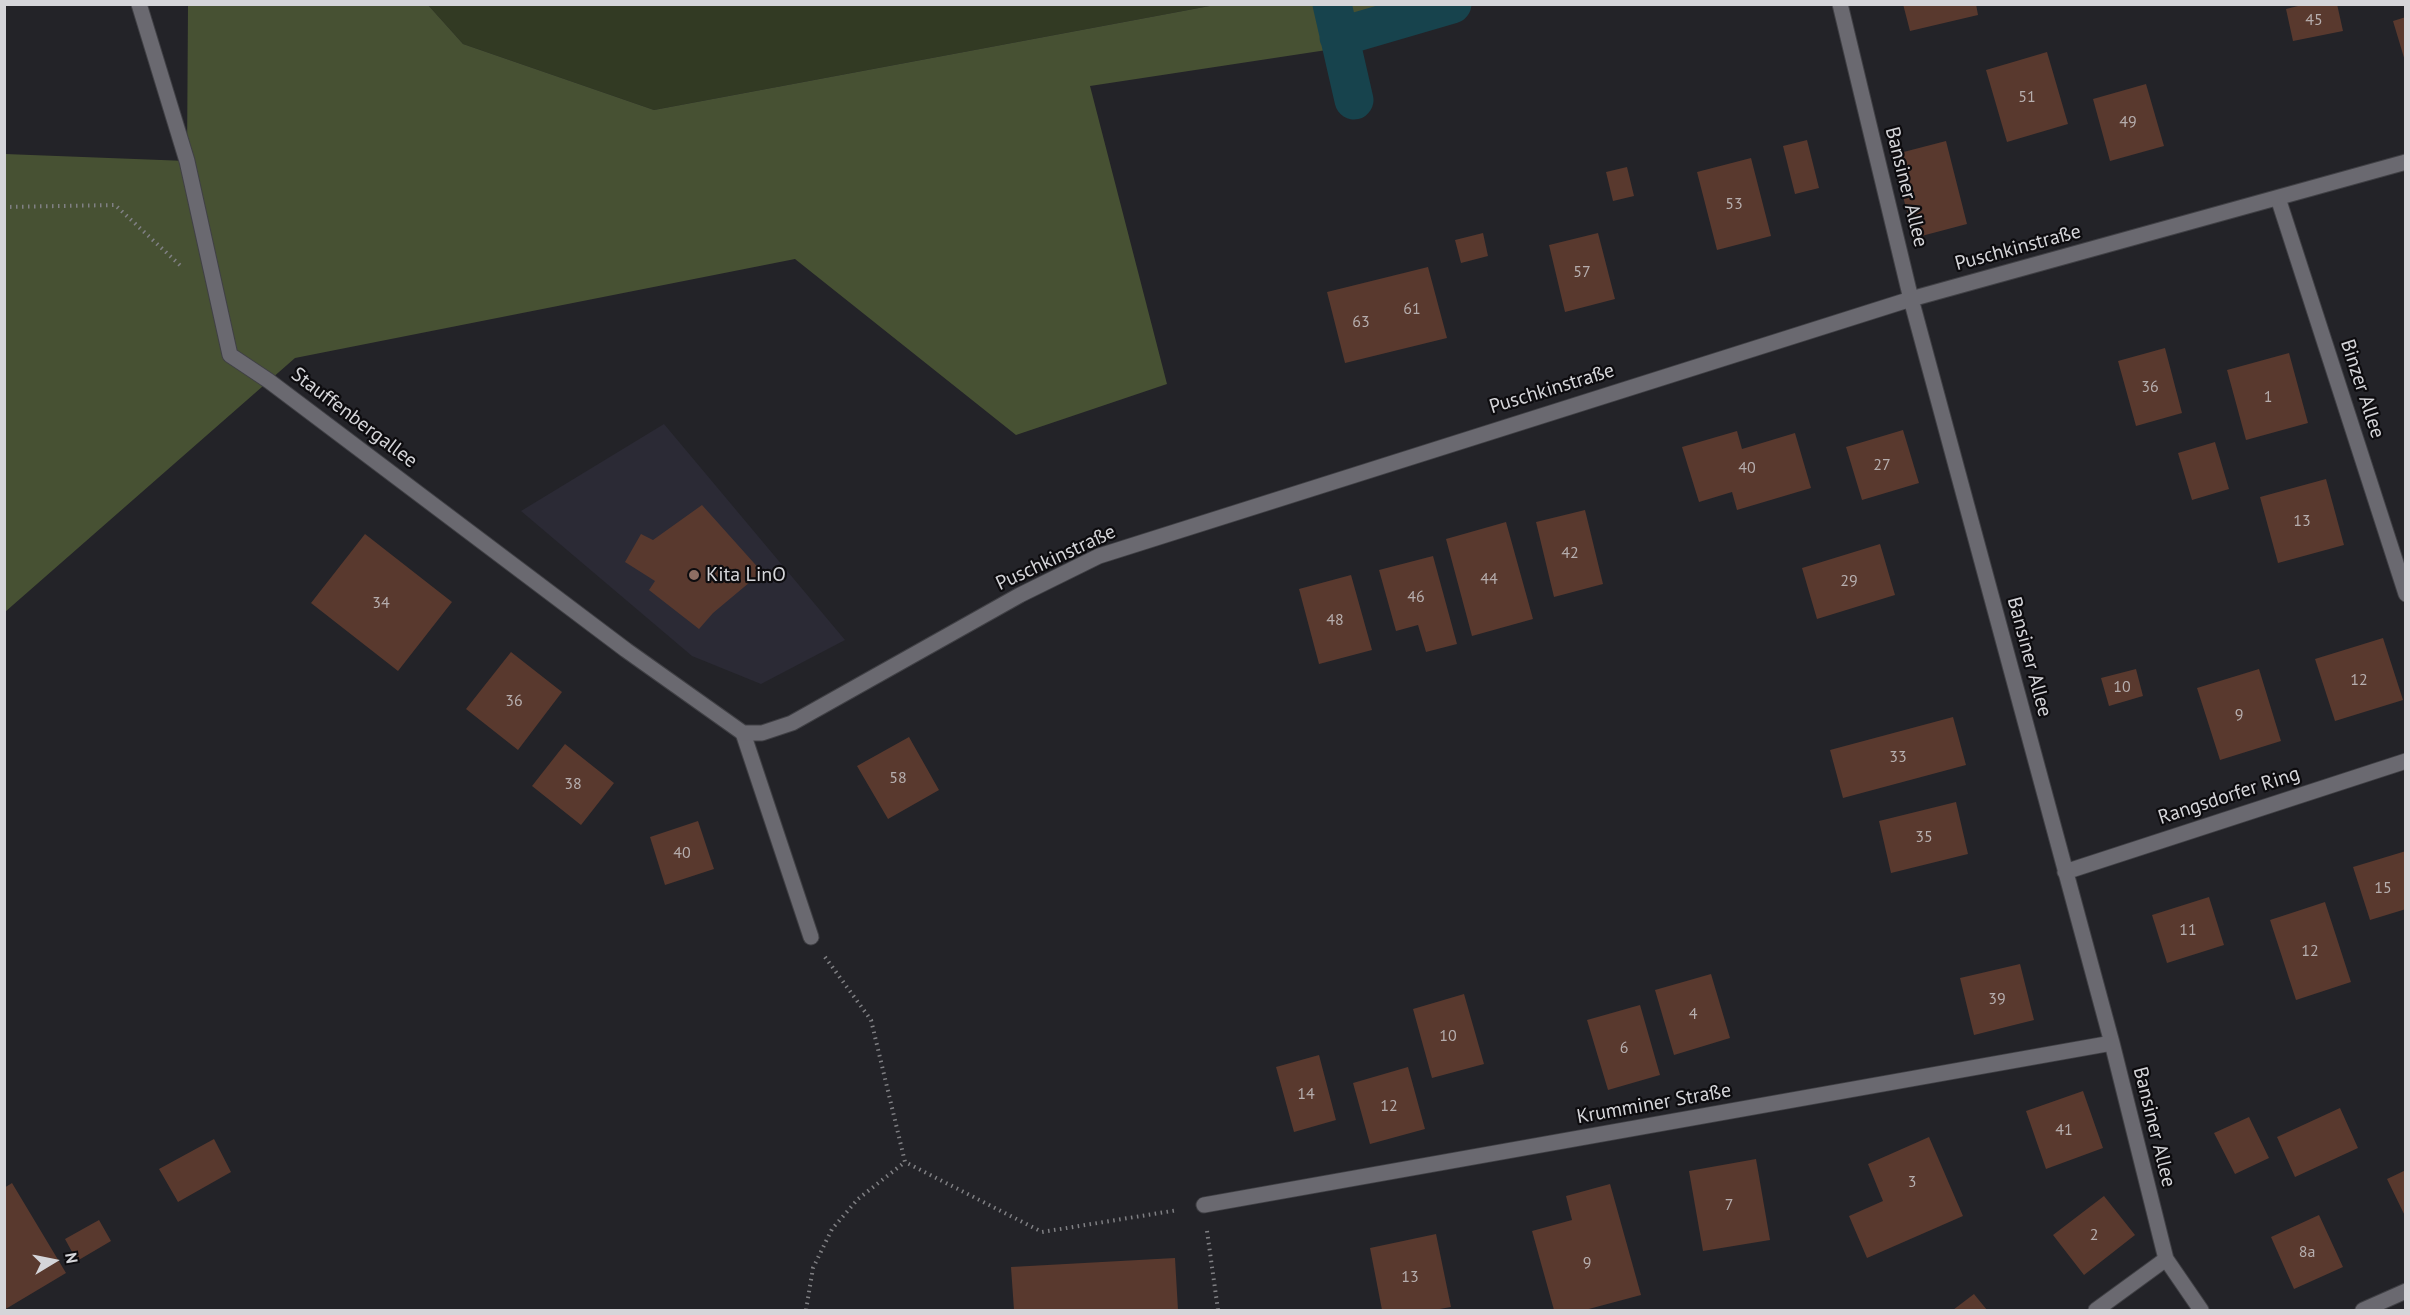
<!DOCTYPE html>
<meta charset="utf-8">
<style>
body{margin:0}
#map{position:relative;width:2410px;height:1315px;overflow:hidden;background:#232328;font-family:"PT Sans",sans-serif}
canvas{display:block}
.frame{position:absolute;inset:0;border:6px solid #d5d5d9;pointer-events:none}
.north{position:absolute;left:24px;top:1231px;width:60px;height:60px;-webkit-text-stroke:4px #0d0c0f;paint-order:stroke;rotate:80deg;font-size:16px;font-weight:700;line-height:24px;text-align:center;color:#d5d5d9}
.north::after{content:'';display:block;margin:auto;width:21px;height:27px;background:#d5d5d9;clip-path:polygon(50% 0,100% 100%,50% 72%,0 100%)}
</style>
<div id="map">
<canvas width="2410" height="1315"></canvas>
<div class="frame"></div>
<div class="north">N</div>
</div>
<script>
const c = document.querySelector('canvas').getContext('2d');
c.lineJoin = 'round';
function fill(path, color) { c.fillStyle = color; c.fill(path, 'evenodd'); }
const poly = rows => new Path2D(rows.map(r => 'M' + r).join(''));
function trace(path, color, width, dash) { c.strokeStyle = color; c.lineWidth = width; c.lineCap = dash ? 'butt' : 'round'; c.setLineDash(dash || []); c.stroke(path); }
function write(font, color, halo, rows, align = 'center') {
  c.font = font + ' "PT Sans",sans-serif'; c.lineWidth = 4.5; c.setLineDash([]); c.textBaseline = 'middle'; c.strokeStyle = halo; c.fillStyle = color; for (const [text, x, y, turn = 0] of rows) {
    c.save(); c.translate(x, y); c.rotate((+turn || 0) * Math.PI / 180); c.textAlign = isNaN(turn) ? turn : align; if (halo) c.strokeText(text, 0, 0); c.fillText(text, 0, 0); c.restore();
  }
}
fill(poly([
 [664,424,845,640,761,684,692,656,521,511]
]), '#2b2a35');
fill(poly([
 [428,5,1215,5,654,110,463,44]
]), '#323a23');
fill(poly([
 [188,5,428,5,463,44,654,110,1215,5,1379,5,1386,41,1090,86,1167,384,1016,435,795,259,295,358,5,612,5,154,187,161]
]), '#475133');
trace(poly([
 [1332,4,1354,100],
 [1339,37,1452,4]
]), '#17434d', 39);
fill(poly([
 [1903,4,1976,4,1978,15,1910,31],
 [2306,4,2337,4,2343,31,2293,41,2286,9],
 [2406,17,2406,61,2405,61,2393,21],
 [2047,52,2068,124,2007,142,1986,70],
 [2146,84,2164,146,2110,161,2093,99],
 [1807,140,1819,188,1795,194,1783,146],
 [1946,141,1967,224,1914,238,1892,155],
 [1751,158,1771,236,1717,250,1697,172],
 [1627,167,1634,196,1613,201,1606,172],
 [1483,233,1488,256,1461,263,1455,240],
 [1598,233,1615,299,1565,312,1549,245],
 [1428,267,1447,338,1345,363,1327,292],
 [2165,348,2182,413,2136,426,2118,361],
 [2289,353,2308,423,2246,440,2227,370],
 [1903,430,1919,483,1862,500,1846,447],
 [1737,431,1742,449,1795,433,1811,488,1737,510,1732,492,1699,502,1682,447],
 [2215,442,2229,489,2192,500,2178,453],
 [2326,479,2344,545,2278,563,2260,497],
 [702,505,762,572,713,613,699,629,649,590,655,581,625,562,641,534,653,540],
 [1585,510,1603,584,1554,597,1536,522],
 [1506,522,1533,619,1472,636,1446,539],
 [365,534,452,602,398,671,311,603],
 [1880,544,1895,595,1817,619,1802,568],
 [1433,556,1457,644,1426,652,1418,625,1396,631,1379,570],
 [1351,575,1372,650,1319,664,1299,589],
 [2383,638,2403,700,2335,721,2315,659],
 [511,652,562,692,518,750,466,709],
 [2136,669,2143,696,2109,706,2101,678],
 [2259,669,2281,741,2220,760,2197,688],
 [1953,717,1966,765,1843,798,1830,750],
 [909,737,939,790,888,819,857,766],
 [565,744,614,783,581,825,532,786],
 [1956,802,1968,854,1891,873,1879,821],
 [698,821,714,869,665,885,650,837],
 [2406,851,2406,909,2370,920,2353,867],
 [2209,897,2224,945,2167,963,2152,915],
 [2325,902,2351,982,2296,1000,2270,920],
 [2020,964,2034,1020,1974,1035,1960,978],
 [1711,974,1730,1038,1674,1055,1655,990],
 [1464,994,1484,1064,1432,1078,1413,1009],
 [1640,1005,1660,1075,1608,1090,1587,1020],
 [1319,1055,1336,1120,1294,1132,1276,1067],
 [1408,1067,1425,1129,1370,1144,1353,1083],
 [2083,1091,2103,1148,2046,1169,2026,1111],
 [2340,1108,2358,1148,2295,1177,2277,1137],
 [2249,1117,2269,1158,2235,1174,2214,1133],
 [1929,1137,1963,1216,1867,1258,1849,1216,1883,1201,1868,1164],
 [214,1139,231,1172,178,1202,159,1169],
 [1756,1159,1770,1240,1703,1251,1689,1171],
 [2406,1170,2406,1218,2387,1179],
 [12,1183,66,1273,4,1310,4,1188],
 [1610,1184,1641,1295,1585,1310,1554,1310,1532,1231,1572,1220,1566,1196],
 [2104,1196,2135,1235,2084,1275,2053,1235],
 [2319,1215,2343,1267,2294,1289,2271,1237],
 [99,1220,111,1241,77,1261,65,1239],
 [1436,1234,1451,1307,1434,1310,1382,1310,1370,1248],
 [1175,1258,1178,1310,1014,1310,1011,1267],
 [1974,1294,1987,1310,1953,1310]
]), '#59392e');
const service = poly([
 [743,733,811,937]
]);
const minor = poly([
 [139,4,187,161,230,355,269,381,626,650,743,733,762,733,792,723,1020,595,1099,556,1911,299,2406,162],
 [1840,4,1911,299,2112,1043,2166,1259,2201,1310],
 [2278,198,2406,594],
 [2065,872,2406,761],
 [1204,1205,2112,1043],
 [2096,1310,2166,1259],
 [2363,1310,2406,1291]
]);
trace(service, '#404045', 17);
trace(minor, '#404045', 17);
trace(poly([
 [4,207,115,205,183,268],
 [825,957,871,1020,905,1162,1042,1232,1178,1210],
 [1207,1231,1218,1310],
 [806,1310,813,1268,832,1229,858,1199,905,1162]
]), '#808084', 4, [1.5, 4.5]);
trace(service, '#6a6970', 15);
trace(minor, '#6a6970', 15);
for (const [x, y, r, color] of [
 [694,575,6,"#8d6e63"]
]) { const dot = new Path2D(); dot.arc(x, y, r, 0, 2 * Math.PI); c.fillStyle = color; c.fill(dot); trace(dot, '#0d0c0f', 2); }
write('16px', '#b6aeae', null, [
 ["45",2314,20],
 ["51",2027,97],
 ["49",2128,122],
 ["53",1734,204],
 ["57",1582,272],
 ["61",1412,309],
 ["63",1361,322],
 ["36",2150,387],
 ["1",2268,397],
 ["27",1882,465],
 ["40",1747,468],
 ["13",2302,521],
 ["42",1570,553],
 ["44",1489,579],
 ["29",1849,581],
 ["46",1416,597],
 ["34",381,603],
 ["48",1335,620],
 ["12",2359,680],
 ["10",2122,687],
 ["36",514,701],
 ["9",2239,715],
 ["33",1898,757],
 ["58",898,778],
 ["38",573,784],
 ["35",1924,837],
 ["40",682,853],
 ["15",2383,888],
 ["11",2188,930],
 ["12",2310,951],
 ["39",1997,999],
 ["4",1693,1014],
 ["10",1448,1036],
 ["6",1624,1048],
 ["14",1306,1094],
 ["12",1389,1106],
 ["41",2064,1130],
 ["3",1912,1182],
 ["7",1729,1205],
 ["2",2094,1235],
 ["8a",2307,1252],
 ["9",1587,1263],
 ["13",1410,1277]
]);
write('20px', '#d5d5d9', '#0d0c0f', [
 ["Bansiner Allee",1906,187,76],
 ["Puschkinstraße",2018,248,-15],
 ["Puschkinstraße",1552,389,-17],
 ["Binzer Allee",2362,389,72],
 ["Stauffenbergallee",354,418,37],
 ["Puschkinstraße",1056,558,-25],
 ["Bansiner Allee",2029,657,75],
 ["Rangsdorfer Ring",2229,796,-18],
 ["Krumminer Straße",1654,1104,-10],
 ["Bansiner Allee",2154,1127,76]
]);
write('20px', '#d5d5d9', '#0d0c0f', [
 ["Kita LinO",706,575]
], 'left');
</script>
